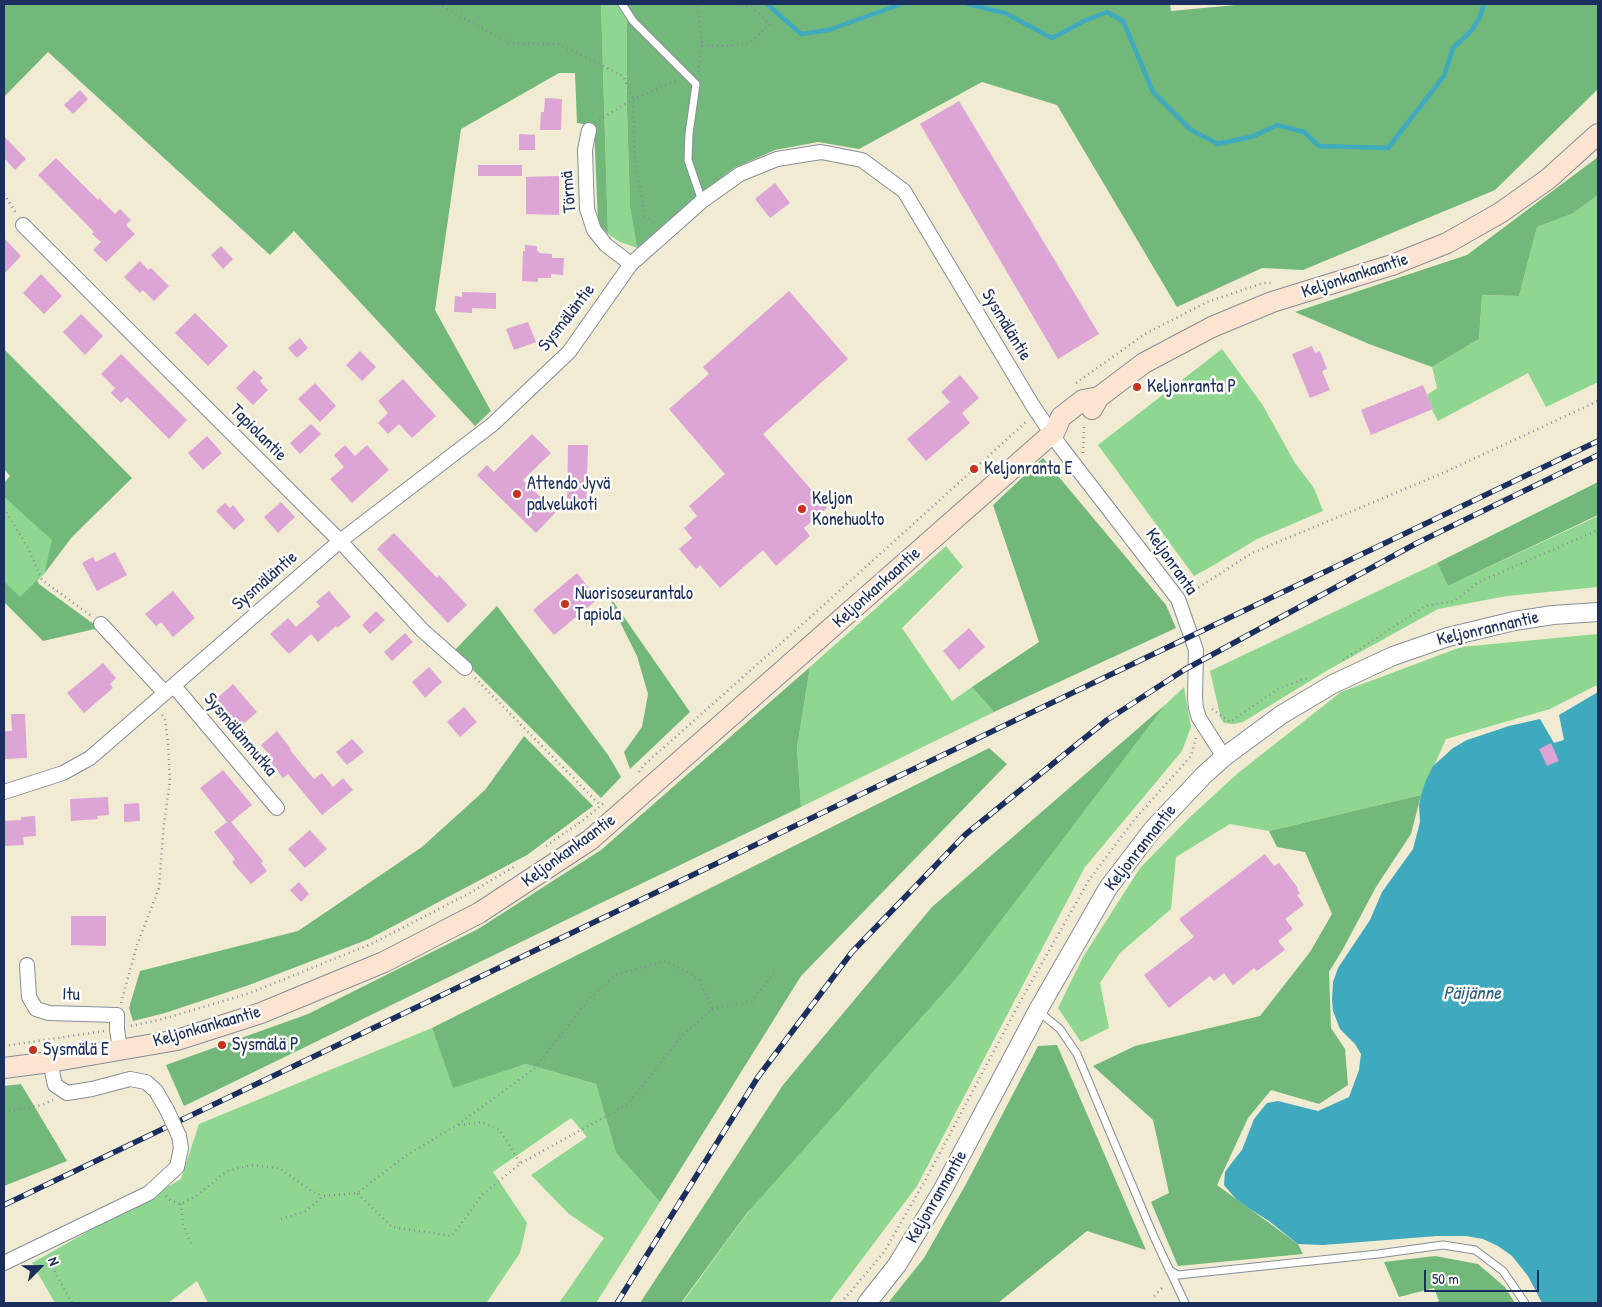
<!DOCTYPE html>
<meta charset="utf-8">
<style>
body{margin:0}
#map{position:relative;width:1602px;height:1307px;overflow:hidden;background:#f1ebd3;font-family:"Patrick Hand",sans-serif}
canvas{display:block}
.frame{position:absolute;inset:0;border:5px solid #1b2f5e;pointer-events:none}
.north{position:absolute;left:15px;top:1242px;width:50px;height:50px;-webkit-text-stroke:4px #fdfcf7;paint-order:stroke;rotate:67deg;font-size:14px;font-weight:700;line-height:20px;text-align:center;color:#1b2f5e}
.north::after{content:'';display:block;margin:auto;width:18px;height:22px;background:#1b2f5e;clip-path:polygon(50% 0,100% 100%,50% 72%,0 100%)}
.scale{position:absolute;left:1424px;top:1270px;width:115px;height:22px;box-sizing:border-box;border:2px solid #1b2f5e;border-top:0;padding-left:6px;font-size:15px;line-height:18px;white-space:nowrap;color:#1b2f5e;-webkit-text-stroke:4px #fdfcf7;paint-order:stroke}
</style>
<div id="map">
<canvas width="1602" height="1307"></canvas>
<div class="frame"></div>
<div class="north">N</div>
<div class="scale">50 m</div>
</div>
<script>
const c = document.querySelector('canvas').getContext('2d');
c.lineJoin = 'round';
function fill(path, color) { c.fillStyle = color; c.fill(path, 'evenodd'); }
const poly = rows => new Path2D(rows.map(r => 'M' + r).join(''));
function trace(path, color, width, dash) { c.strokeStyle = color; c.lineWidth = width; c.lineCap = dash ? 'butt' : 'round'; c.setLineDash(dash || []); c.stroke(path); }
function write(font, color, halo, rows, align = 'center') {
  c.font = font + ' "Patrick Hand",sans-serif'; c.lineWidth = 5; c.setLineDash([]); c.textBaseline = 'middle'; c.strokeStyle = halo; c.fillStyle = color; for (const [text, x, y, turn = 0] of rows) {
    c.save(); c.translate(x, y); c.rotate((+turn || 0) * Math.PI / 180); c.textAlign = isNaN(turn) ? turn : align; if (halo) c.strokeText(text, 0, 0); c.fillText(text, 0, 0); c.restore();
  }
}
fill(poly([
 [601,4,627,4,627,110,630,207,637,248,620,242,608,234],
 [1598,195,1598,382,1546,407,1528,373,1438,421,1432,410,1433,409,1427,395,1437,388,1432,367,1479,339,1482,295,1519,296,1537,227,1572,214],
 [1222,349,1262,404,1295,463,1314,488,1323,511,1257,539,1214,565,1194,576,1098,445],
 [4,497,53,540,44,574,20,598,4,581],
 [1598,516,1598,587,1507,596,1438,609,1328,670,1243,722,1233,724,1224,723,1221,719,1210,671,1437,563,1448,586],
 [946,546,963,567,902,628,952,701,972,687,994,712,801,807,797,748,810,667],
 [1598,634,1598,686,1595,686,1550,709,1446,739,1421,795,1269,831,1230,824,1176,857,1171,909,1120,953,1100,983,1109,1028,1081,1042,1058,1008,1083,957,1140,868,1190,817,1238,773,1341,692,1461,647],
 [1184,687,1191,727,1182,751,1085,867,917,1186,829,1303,682,1303,754,1204,1165,705],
 [432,1028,453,1087,526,1064,596,1084,616,1153,660,1202,596,1303,559,1303,604,1238,569,1214,531,1175,587,1137,571,1118,493,1172,527,1223,520,1253,487,1302,485,1303,208,1303,197,1281,168,1303,55,1303,32,1263,181,1179,199,1124]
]), '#8fd791');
fill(poly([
 [4,4,601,4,608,234,598,223,594,126,577,123,575,73,559,73,461,129,435,310,491,411,475,426,294,231,270,255,48,52,4,97],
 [627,4,1170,4,1171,11,1246,4,1598,4,1598,89,1495,190,1303,270,1262,268,1177,307,1057,105,982,82,859,149,818,142,775,150,734,168,696,197,637,248,630,207,627,110],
 [1598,157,1598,195,1572,214,1537,227,1519,296,1482,295,1479,339,1432,367,1369,344,1295,312,1467,255],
 [4,349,132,478,72,537,44,574,52,540,4,497,4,483,10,476,4,469],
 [1043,458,1166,605,1176,628,994,712,972,687,1039,642,993,505],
 [1598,482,1598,515,1448,586,1437,563],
 [37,580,39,584,99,628,43,641,4,602,4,581,20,597],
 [610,597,690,712,630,769,624,752,642,727,648,694,637,656,614,610],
 [497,606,608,755,621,777,601,798,454,651],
 [810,667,797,748,801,807,601,903,184,1106,166,1065,308,1014,478,929,601,850],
 [1165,705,960,974,747,1213,681,1303,640,1303,783,1085,932,907],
 [524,736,593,806,527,855,369,939,249,985,165,1013,133,1021,129,1008,140,971,298,931,422,847,485,790],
 [989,748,1007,764,801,976,660,1202,616,1153,596,1084,526,1064,453,1088,432,1028],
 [1421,795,1411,834,1376,887,1343,949,1329,972,1331,1028,1345,1049,1348,1085,1319,1104,1271,1090,1248,1118,1217,1185,1298,1244,1303,1254,1178,1266,1151,1202,1169,1193,1153,1120,1093,1066,1135,1046,1260,1016,1310,952,1332,914,1305,852,1277,847,1269,831],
 [1057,1045,1146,1250,1087,1231,998,1303,888,1303,924,1258,966,1184,1038,1046],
 [21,1084,67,1161,4,1186,4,1086],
 [1435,1256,1478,1264,1505,1287,1515,1303,1435,1303,1439,1301,1434,1288,1399,1297,1384,1262]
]), '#73b87b');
fill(poly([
 [1598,692,1598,1303,1542,1303,1528,1276,1512,1256,1498,1246,1483,1239,1466,1236,1437,1236,1323,1245,1298,1244,1269,1221,1250,1209,1236,1199,1224,1185,1225,1172,1230,1165,1242,1150,1254,1119,1267,1103,1278,1101,1318,1111,1349,1097,1359,1070,1361,1054,1355,1044,1340,1029,1333,1011,1332,1000,1333,982,1338,968,1370,920,1382,892,1413,849,1420,822,1419,805,1421,795,1426,780,1433,766,1453,748,1467,740,1509,726,1540,719,1554,743,1564,740,1559,715]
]), '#3fa9be');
trace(poly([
 [767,4,801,34,829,30,901,4],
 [968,4,1005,13,1052,38,1084,21,1107,12,1123,21,1153,92,1191,130,1218,144,1254,136,1277,125,1304,132,1319,146,1388,148,1444,76,1453,48,1472,30,1480,17,1484,4]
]), '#3fa9be', 4.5);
fill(poly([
 [80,90,88,99,73,114,64,105],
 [545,98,562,99,561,130,540,130,541,112,544,112],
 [959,101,1099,334,1058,359,920,124],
 [519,134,535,135,535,150,519,150],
 [4,136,26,159,15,170,4,158],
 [56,158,98,200,99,198,115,214,120,209,131,220,126,225,135,234,106,262,93,250,101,242,92,234,94,232,38,175],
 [478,165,522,165,522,176,478,176],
 [559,176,559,215,526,214,526,177],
 [775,183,790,203,770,218,755,199],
 [4,238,21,256,4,274],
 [525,245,537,246,537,251,539,252,539,253,552,254,552,258,564,258,563,275,551,274,551,278,538,278,538,282,522,281,523,251,525,251],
 [221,246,233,259,223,269,211,255],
 [140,261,148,270,151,268,169,286,154,301,143,290,140,293,124,277],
 [41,274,62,296,44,314,23,293],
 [789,291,848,359,763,434,827,508,804,528,810,536,776,566,763,550,720,588,700,565,696,569,679,549,692,538,684,528,697,516,689,506,725,474,669,409,709,374,703,367],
 [462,292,496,293,496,309,472,308,472,313,454,312,455,296,462,297],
 [195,313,228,346,208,366,175,333],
 [81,314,103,336,85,355,63,332],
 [528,322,536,342,514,350,506,329],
 [300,338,308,348,297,358,288,348],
 [1312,346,1315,353,1320,351,1327,369,1322,371,1330,390,1310,398,1292,354],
 [360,351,376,367,362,381,346,365],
 [121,354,187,420,169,439,127,397,121,403,111,393,115,388,101,374],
 [254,370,263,378,260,381,268,390,253,405,236,388],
 [960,375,979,398,962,413,970,423,926,461,907,439,950,402,941,392],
 [403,379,436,416,412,438,399,424,388,434,378,423,388,413,378,401],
 [315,383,336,406,320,422,298,399],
 [1423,385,1433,409,1371,435,1361,410],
 [311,424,321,434,300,454,290,443],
 [532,434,551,453,523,480,556,512,536,533,477,475,487,465,494,472],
 [207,436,222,453,203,470,188,453],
 [345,445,355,456,367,445,389,470,352,503,330,479,344,467,334,455],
 [568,445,588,445,586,510,567,509],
 [281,502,295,517,278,533,264,517],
 [225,503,230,508,233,505,245,520,234,530,216,511],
 [394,533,437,578,439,575,467,605,448,623,377,549],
 [115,552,127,575,97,591,82,563,93,557,96,562],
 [577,573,598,599,554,635,533,610],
 [173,591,195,618,173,637,161,622,156,626,145,614],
 [329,591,351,617,337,628,336,626,318,642,311,634,289,654,270,634,288,618,296,627,320,606,316,602],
 [376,611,385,620,370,634,362,625],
 [969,628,985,647,959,670,943,651],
 [405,633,413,642,392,661,384,652],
 [103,663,116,678,110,684,113,688,84,713,67,693],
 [429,667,442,682,425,698,412,682],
 [233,684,257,712,240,727,216,699],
 [464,707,477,722,460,737,447,722],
 [11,714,25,714,27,758,4,759,4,731,12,731],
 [277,731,291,749,290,750,314,779,322,773,333,787,343,778,353,790,322,815,288,774,283,778,267,758,270,755,261,745],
 [352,739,364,752,347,765,336,752],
 [1551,743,1559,761,1547,766,1539,749],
 [223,770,252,805,231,822,263,861,261,863,267,871,251,884,232,862,235,859,214,832,227,822,200,788],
 [108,797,109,815,97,816,98,819,71,821,70,799],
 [139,803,140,821,124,822,124,804],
 [35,816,36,836,23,837,24,845,4,846,4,821,21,820,21,817],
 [310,830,327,849,305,868,288,849],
 [1265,854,1274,866,1279,863,1298,888,1297,889,1300,893,1297,895,1304,905,1285,919,1293,929,1278,941,1285,950,1257,971,1254,968,1233,985,1224,973,1214,981,1210,976,1169,1008,1144,975,1194,937,1179,919],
 [299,882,309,894,301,902,290,890],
 [71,916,106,916,106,946,71,945]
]), '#dda4d6');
const service = poly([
 [622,4,633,21,696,84,689,134,688,160,702,201],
 [1038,1011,1060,1029,1077,1054,1154,1237,1185,1303],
 [1169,1270,1178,1275,1378,1254,1443,1245,1475,1250,1503,1271,1525,1303]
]);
const minor = poly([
 [589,130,585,150,587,209,594,230,606,245,631,264],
 [23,225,340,541,422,630,465,668],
 [101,624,165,693],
 [174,686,277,808],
 [4,792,63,773,90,758,340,541,493,424,569,352,631,264,702,201,740,174,777,159,821,152,862,160,904,191,1033,406,1060,446,1178,599,1196,650,1195,698,1196,708,1199,718,1224,757],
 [27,965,29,997,36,1009,49,1013,117,1015,117,1029,120,1050],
 [50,1062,55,1085,67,1093,92,1089,130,1079,146,1082,156,1091,167,1110],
 [4,1263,149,1193,177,1167,181,1148,179,1136]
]);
const tertiary = poly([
 [867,1303,897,1265,942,1191,1038,1010,1108,888,1153,829,1204,775,1224,757,1281,715,1333,684,1393,656,1448,637,1514,621,1553,615,1598,612]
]);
const secondary = poly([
 [1092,409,1099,397,1144,363,1212,327,1272,302,1392,265,1447,243,1500,213,1548,179,1598,134],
 [4,1068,50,1062,177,1040,261,1013,384,962,479,913,590,840,1055,431,1061,417,1083,400,1099,397]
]);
trace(service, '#868d98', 9);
trace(minor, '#868d98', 16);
trace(tertiary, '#868d98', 20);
trace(secondary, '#868d98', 22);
trace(poly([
 [438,4,509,43,559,44,623,76,633,99,635,161,645,216,655,224],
 [702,45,726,46,750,43,770,24,751,7,736,4],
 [698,72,702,45,698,4],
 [599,120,633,99,676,81],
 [4,194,16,213],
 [1076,383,1145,334,1207,302,1263,283,1273,283],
 [1083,453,1084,424],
 [4,508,28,548,42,580,90,615],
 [1190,593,1252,553,1443,473,1598,401],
 [1343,660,1425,606,1454,601,1479,582,1598,530],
 [475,678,600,805],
 [1212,709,1230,722,1278,689,1310,677],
 [639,772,644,765,806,621,1026,422],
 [546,846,582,821,604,803],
 [121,1003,137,945,159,888,164,823,170,781,168,742,165,720,162,714],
 [712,1009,752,1001,775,972],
 [131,1026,163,1019,250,993,371,944,470,893,517,865],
 [4,1046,104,1031],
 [4,1112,42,1105,53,1100],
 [459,1125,481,1122,500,1130,520,1163],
 [166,1196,171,1201,181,1204,196,1196,227,1171,252,1165,279,1168,313,1192,323,1196],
 [181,1204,183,1224,192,1246],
 [281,1219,306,1211,323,1196,357,1193,404,1157,457,1125,534,1069,590,998,617,974,666,961,699,979,712,1009,682,1036,628,1104,521,1163,483,1194,452,1236,392,1227,357,1193],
 [47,1258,72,1303],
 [1154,1296,1164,1286],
 [841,1303,884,1252,926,1179,1020,1002,1089,880,1134,820,1191,756,1196,738]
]), '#868d98', 2.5, [1, 4]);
trace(service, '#fff', 7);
trace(minor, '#fff', 14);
trace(tertiary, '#fff', 18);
trace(secondary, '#fde4d1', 20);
const rail = poly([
 [4,1205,1598,441],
 [617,1303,758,1077,852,952,966,834,1107,720,1184,670,1417,543,1598,455]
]);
trace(rail, '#1b2f5e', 5.5);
trace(rail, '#fdfcf7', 4, [11]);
const minorBridge = poly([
 [167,1110,179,1136]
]);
trace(minorBridge, '#868d98', 16, []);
trace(minorBridge, '#fff', 14);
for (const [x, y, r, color] of [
 [1137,387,5,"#c8321e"],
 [974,469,5,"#c8321e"],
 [517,494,5,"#c8321e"],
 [802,509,5,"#c8321e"],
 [565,604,5,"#c8321e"],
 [222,1045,5,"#c8321e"],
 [33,1050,5,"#c8321e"]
]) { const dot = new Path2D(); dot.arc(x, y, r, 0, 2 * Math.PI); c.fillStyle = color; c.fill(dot); trace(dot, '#fdfcf7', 2); }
write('18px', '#1b2f5e', '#fdfcf7', [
 ["Törmä",569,192,-95],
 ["Keljonkankaantie",1355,276,-18],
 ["Sysmäläntie",567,318,-52],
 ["Sysmäläntie",1006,325,59],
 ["Tapiolantie",258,433,45],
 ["Keljonranta",1171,562,55],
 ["Sysmäläntie",265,581,-41],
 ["Keljonkankaantie",877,588,-42],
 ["Keljonrannantie",1488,629,-13],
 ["Sysmälänmutka",240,735,50],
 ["Keljonrannantie",1141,848,-52],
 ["Keljonkankaantie",569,851,-36],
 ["Itu",71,995,2],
 ["Keljonkankaantie",207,1027,-16],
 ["Keljonrannantie",937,1197,-60]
]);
write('18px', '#1b2f5e', '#fdfcf7', [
 ["Keljonranta P",1147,387],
 ["Keljonranta E",984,469],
 ["Attendo Jyvä",527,484],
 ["palvelukoti",527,505],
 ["Keljon",812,499],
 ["Konehuolto",812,520],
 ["Nuorisoseurantalo",575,594],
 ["Tapiola",575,615],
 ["Sysmälä P",232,1045],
 ["Sysmälä E",43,1050]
], 'left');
write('italic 19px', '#296084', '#fdfcf7', [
 ["Päijänne",1472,994]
]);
</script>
